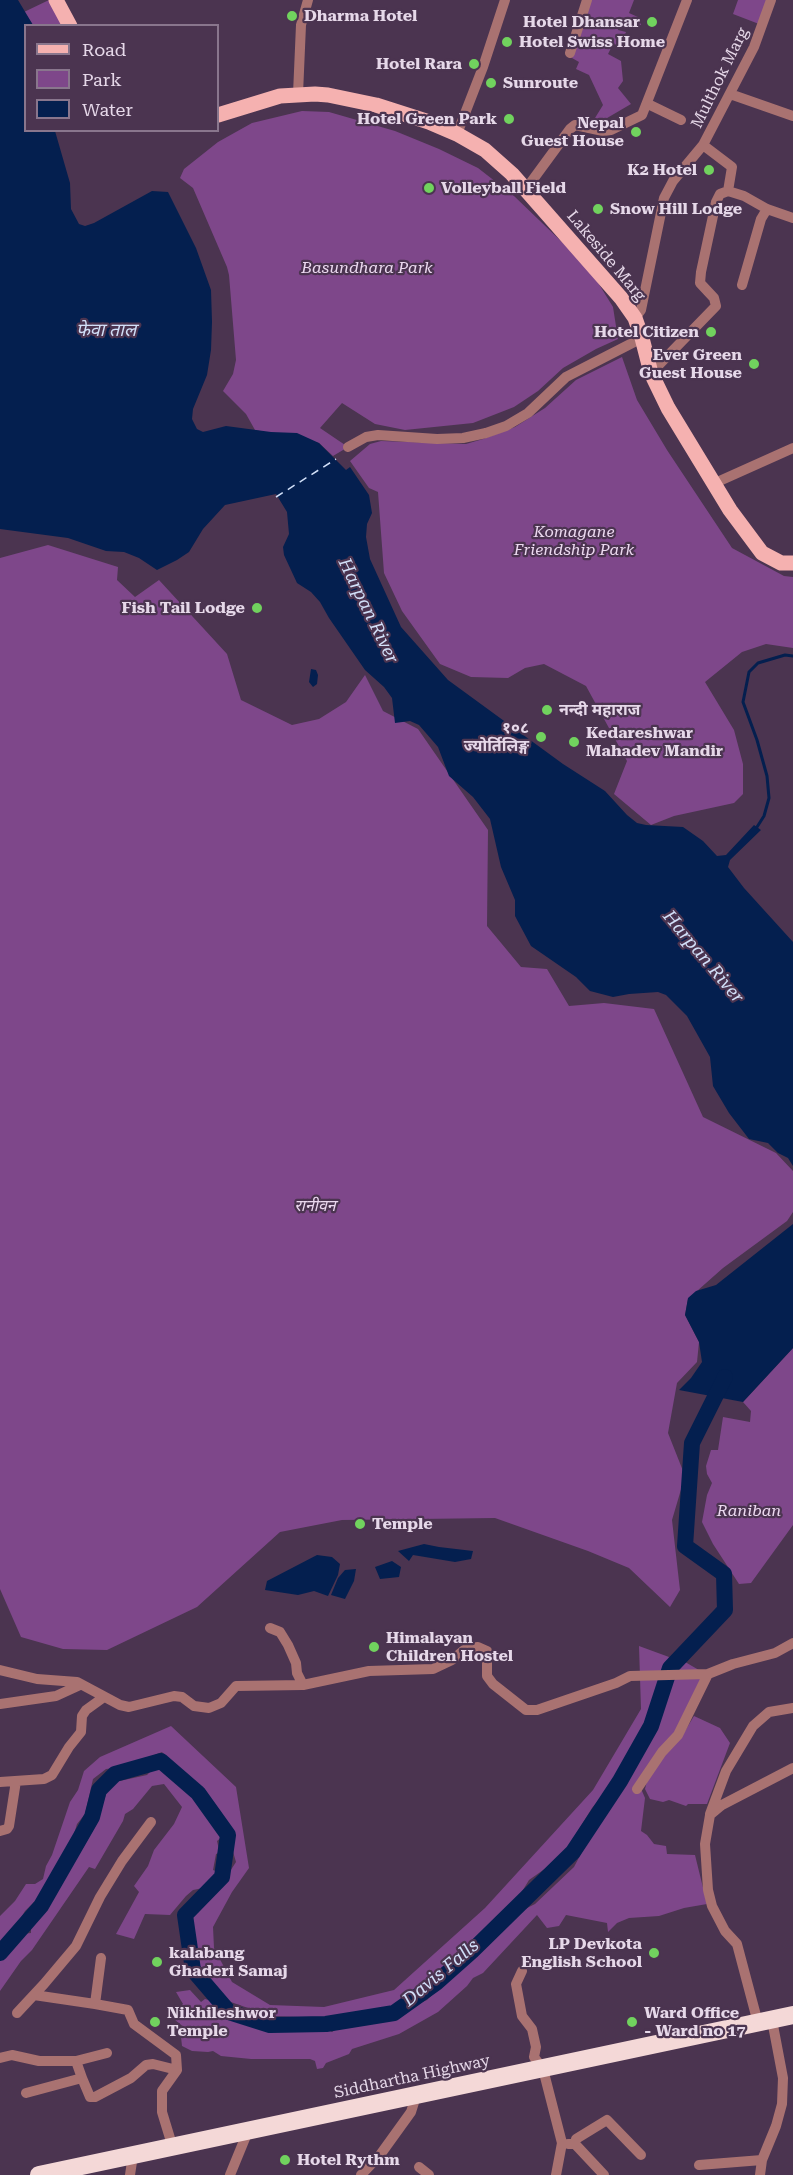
<!DOCTYPE html>
<meta charset="utf-8">
<style>
body{margin:0}
#map{position:relative;width:793px;height:2175px;overflow:hidden;background:#4b3450;font-family:"Roboto Serif",serif}
canvas{display:block}
.legend{position:absolute;left:24px;top:24px;width:195px;height:108px;box-sizing:border-box;background:#4b3450;border:2px solid #89768d;margin:0;padding:8px 10px;list-style:none;font-size:18px;color:#e6d8e9}
.legend li{display:flex;align-items:center;gap:12px;height:30px}
.legend b{width:30px;border:2px solid #89768d}
</style>
<div id="map">
<canvas width="793" height="2175"></canvas>
<ul class="legend">
<li><b style="height:8px;background:#f5b1b0"></b>Road</li>
<li><b style="height:16px;background:#7e478a"></b>Park</li>
<li><b style="height:16px;background:#041f4f"></b>Water</li>
</ul>
</div>
<script>
const c = document.querySelector('canvas').getContext('2d');
c.lineJoin = 'round';
function fill(path, color) { c.fillStyle = color; c.fill(path, 'evenodd'); }
const poly = rows => new Path2D(rows.map(r => 'M' + r).join(''));
function trace(path, color, width, dash) { c.strokeStyle = color; c.lineWidth = width; c.lineCap = dash ? 'butt' : 'round'; c.setLineDash(dash || []); c.stroke(path); }
function write(font, color, halo, rows, align = 'center') {
  c.font = font + ' "Roboto Serif","Noto Sans Devanagari",serif'; c.lineWidth = 4.5; c.setLineDash([]); c.textBaseline = 'middle'; c.strokeStyle = halo; c.fillStyle = color; for (const [text, x, y, turn = 0] of rows) {
    c.save(); c.translate(x, y); c.rotate((+turn || 0) * Math.PI / 180); c.textAlign = isNaN(turn) ? turn : align; if (halo) c.strokeText(text, 0, 0); c.fillText(text, 0, 0); c.restore();
  }
}
fill(poly([
 [49,0,64,24,60,25,33,25,24,12],
 [587,0,634,0,629,13,640,18,641,25,619,24,618,30,626,32,620,46,613,44,608,54,621,61,623,81,618,88,631,104,602,121,595,118,603,105,589,75,576,69,579,62,572,58],
 [738,0,769,0,759,24,733,14],
 [302,111,329,112,395,131,439,149,478,168,514,196,589,268,613,307,618,339,596,349,563,368,538,391,514,407,473,423,405,430,375,424,342,403,320,428,348,447,333,456,319,443,255,430,246,414,223,391,233,374,236,360,229,275,227,267,193,188,180,178,184,169,218,142,252,123],
 [622,357,637,400,667,450,732,548,784,576,793,577,793,648,766,644,742,652,705,682,734,730,743,764,743,794,734,803,674,816,651,825,614,794,627,761,586,686,544,664,525,668,508,678,471,677,440,664,402,611,384,573,378,492,369,488,350,461,370,444,381,441,466,444,483,439,515,427,545,408,576,380],
 [48,545,118,567,117,580,135,597,159,580,227,654,241,700,292,725,319,719,346,702,365,675,383,711,418,729,488,830,487,926,521,967,547,969,569,1006,604,1003,654,1009,703,1117,776,1153,793,1171,793,1212,787,1221,723,1268,688,1299,685,1315,699,1342,697,1362,677,1383,668,1433,685,1476,672,1520,680,1590,670,1607,629,1568,588,1551,495,1518,342,1520,280,1532,197,1607,107,1650,63,1649,21,1637,0,1589,0,558],
 [793,1348,793,1525,751,1583,739,1584,713,1544,702,1522,707,1495,712,1483,707,1474,706,1466,711,1450,718,1450,723,1417,750,1422,751,1411,743,1402],
 [639,1646,669,1657,650,1723,615,1781,592,1808,566,1850,546,1868,529,1880,515,1903,501,1913,447,1964,439,1975,411,1998,372,2015,349,2019,271,2016,225,2000,193,1956,189,1919,225,1879,236,1862,222,1814,205,1790,176,1768,162,1752,124,1767,106,1769,93,1779,85,1814,77,1824,70,1847,62,1862,57,1866,46,1894,34,1902,25,1911,6,1944,0,1948,0,1916,15,1901,26,1884,35,1884,43,1879,46,1866,52,1855,70,1802,78,1790,84,1771,100,1757,171,1726,236,1787,249,1868,232,1892,213,1927,214,1948,232,1982,270,2005,324,2007,394,1990,485,1908,593,1790,641,1709],
 [680,1659,704,1673,677,1732,639,1784,645,1798,641,1831,647,1835,654,1844,666,1846,667,1854,695,1855,707,1904,684,1908,659,1916,629,1918,617,1923,608,1932,607,1923,566,1915,559,1926,547,1928,537,1915,483,1973,473,1978,467,1986,438,2012,399,2034,352,2049,349,2054,326,2063,323,2068,317,2069,315,2061,310,2059,251,2059,221,2056,213,2051,208,2052,192,2051,182,2046,181,2037,186,2029,169,2015,183,2004,176,1992,190,1990,201,2002,205,1999,215,2002,228,2015,234,2017,243,2017,255,2027,266,2029,283,2026,320,2025,332,2032,345,2023,400,2015,410,2007,427,2000,445,1982,450,1972,477,1953,515,1914,535,1904,574,1867,603,1812,649,1734,672,1670],
 [694,1716,720,1728,730,1743,707,1804,688,1804,686,1806,669,1800,663,1802,650,1799,645,1789,647,1781,658,1763,685,1731],
 [161,1765,170,1772,171,1777,180,1782,188,1791,195,1794,213,1815,218,1828,224,1831,223,1836,217,1841,219,1850,219,1853,216,1854,213,1870,218,1872,218,1878,212,1878,203,1888,193,1890,186,1896,170,1915,145,1914,134,1939,116,1934,139,1892,134,1886,148,1866,154,1850,174,1824,182,1807,164,1784,152,1786,133,1809,125,1814,123,1821,95,1869,89,1867,32,1950,21,1961,0,1991,0,1960,5,1957,21,1934,31,1933,31,1920,49,1902,57,1883,64,1876,70,1861,83,1848,96,1825,108,1788,115,1782,147,1775,155,1767]
]), '#7e478a');
fill(poly([
 [0,0,18,0,33,25,26,26,26,130,55,131,70,183,71,209,79,224,85,226,94,223,152,191,168,192,196,248,211,290,212,322,211,350,207,375,193,409,192,419,197,429,203,432,226,426,271,432,297,433,319,443,346,470,350,467,369,495,372,513,367,524,366,537,370,559,401,627,448,680,563,764,605,791,627,815,637,823,646,825,683,827,703,841,717,856,726,855,754,825,761,830,730,860,728,867,744,888,793,942,793,1166,788,1158,778,1153,768,1143,749,1139,729,1113,713,1086,710,1057,687,1016,666,995,658,992,629,994,613,997,590,991,576,977,531,946,515,916,515,900,501,867,490,819,473,797,449,776,438,747,419,725,410,721,395,723,392,698,384,687,365,670,329,618,320,602,311,592,297,583,284,555,283,547,289,534,287,512,276,494,225,505,203,529,189,552,177,560,157,570,139,558,124,552,106,551,68,538,0,529],
 [311,669,316,670,318,675,317,684,313,687,309,682],
 [793,1224,793,1348,743,1402,679,1390,691,1378,702,1362,699,1342,685,1315,688,1298,696,1291,716,1285],
 [424,1544,439,1547,473,1551,471,1559,455,1562,413,1555,409,1561,398,1551],
 [317,1555,332,1557,340,1564,338,1575,328,1596,314,1591,298,1595,265,1590,267,1581],
 [392,1561,401,1567,399,1577,380,1579,375,1567],
 [356,1569,354,1581,345,1599,331,1595,338,1578,345,1570]
]), '#041f4f');
trace(poly([
 [757,827,764,816,769,798,767,776,757,740,743,702,749,672,758,663,785,655,793,656]
]), '#041f4f', 3);
trace(poly([
 [0,1953,41,1906,92,1817,99,1790,115,1774,161,1761,198,1793,228,1835,222,1877,185,1915,193,1970,229,2012,270,2025,326,2024,394,2013,436,1983,472,1951,573,1852,620,1781,651,1726,670,1668,725,1610,724,1574,685,1546,692,1443,725,1377]
]), '#041f4f', 16);
trace(poly([
 [276,497,336,459]
]), '#d2e0f9', 1.5, [8, 6]);
trace(poly([
 [570,53,587,0],
 [298,94,301,25,308,0],
 [730,94,793,116],
 [648,104,681,120],
 [457,134,483,67,505,0],
 [526,189,570,129,575,125,603,131,611,130,642,115,687,0],
 [728,191,732,167,703,145,754,47,771,0],
 [728,191,744,196,767,209,793,218],
 [742,285,761,219,767,209],
 [635,318,641,310,664,198,673,181,703,145],
 [651,373,716,306,714,298,700,283,701,272,716,202,720,194,728,191],
 [348,447,366,437,378,435,437,439,463,438,486,433,506,426,528,413,566,377,642,338],
 [715,483,793,448],
 [270,1628,280,1632,288,1645,296,1663,297,1673,303,1685],
 [0,1670,37,1679,77,1682,120,1705,129,1707,174,1696,182,1697,194,1706,209,1708,221,1703,236,1686,303,1685,369,1671,433,1669,452,1660,464,1650,478,1647,487,1651,487,1676,493,1684,526,1710,537,1710,616,1683,630,1676,708,1674,733,1664,775,1653,793,1643],
 [0,1704,56,1696,80,1685],
 [0,1782,44,1779,52,1775,69,1747,81,1732,82,1716,86,1710,104,1697],
 [637,1789,662,1752,678,1735,708,1674],
 [710,1814,726,1771,753,1726,769,1712,793,1708],
 [0,1831,7,1829,9,1826,16,1781],
 [101,1958,95,2004,128,2010,134,2024,176,2055,177,2070,162,2091,162,2112,173,2148],
 [522,1971,516,1984,522,2016,532,2029,536,2047,534,2057,543,2069,562,2143,556,2175],
 [34,1995,95,2004],
 [17,2013,44,1984,76,1946,100,1897,122,1861,151,1822],
 [758,2023,737,1944,725,1931,712,1906,708,1890,705,1844,710,1815,722,1805,793,1768],
 [0,2058,12,2055,39,2061,76,2061,82,2078],
 [76,2061,107,2053],
 [26,2093,82,2078,90,2097,95,2097,131,2078,146,2065,153,2064,177,2070],
 [568,2144,575,2144,604,2175],
 [575,2144,576,2139,607,2120,641,2155],
 [699,2165,762,2160],
 [419,2167,429,2175],
 [130,2175,133,2155],
 [230,2175,248,2131],
 [361,2175,380,2155,411,2112,416,2096],
 [760,2175,762,2160,776,2126,782,2104,783,2078,772,2020]
]), '#a97271', 10);
trace(poly([
 [56,0,70,26],
 [218,115,280,96,315,94,328,95,376,105,429,122,457,134,485,150,512,174,621,298,635,318,642,338,651,373,668,408,730,510,762,553,781,563,793,563]
]), '#f5b1b0', 15);
trace(poly([
 [39,2175,793,2015]
]), '#f4d8d7', 18);
for (const [x, y, r, color] of [
 [292,16,6,"#71d25e"],
 [652,22,6,"#71d25e"],
 [507,42,6,"#71d25e"],
 [474,64,6,"#71d25e"],
 [491,83,6,"#71d25e"],
 [509,119,6,"#71d25e"],
 [636,132,6,"#71d25e"],
 [709,170,6,"#71d25e"],
 [429,188,6,"#71d25e"],
 [598,209,6,"#71d25e"],
 [711,332,6,"#71d25e"],
 [754,364,6,"#71d25e"],
 [257,608,6,"#71d25e"],
 [547,710,6,"#71d25e"],
 [541,737,6,"#71d25e"],
 [574,742,6,"#71d25e"],
 [360,1524,6,"#71d25e"],
 [374,1647,6,"#71d25e"],
 [654,1953,6,"#71d25e"],
 [157,1962,6,"#71d25e"],
 [155,2022,6,"#71d25e"],
 [632,2022,6,"#71d25e"],
 [285,2160,6,"#71d25e"]
]) { const dot = new Path2D(); dot.arc(x, y, r, 0, 2 * Math.PI); c.fillStyle = color; c.fill(dot); trace(dot, '#4b3450', 2); }
write('bold 16px', '#e6d8e9', '#4b3450', [
 ["Dharma Hotel",304,16],
 ["Hotel Dhansar",640,22,"right"],
 ["Hotel Swiss Home",519,42],
 ["Hotel Rara",462,64,"right"],
 ["Sunroute",503,83],
 ["Hotel Green Park",497,119,"right"],
 ["Nepal",624,123,"right"],
 ["Guest House",624,141,"right"],
 ["K2 Hotel",697,170,"right"],
 ["Volleyball Field",441,188],
 ["Snow Hill Lodge",610,209],
 ["Hotel Citizen",699,332,"right"],
 ["Ever Green",742,355,"right"],
 ["Guest House",742,373,"right"],
 ["Fish Tail Lodge",245,608,"right"],
 ["नन्दी महाराज",559,710],
 ["१०८",529,728,"right"],
 ["ज्योर्तिलिङ्ग",529,746,"right"],
 ["Kedareshwar",586,733],
 ["Mahadev Mandir",586,751],
 ["Temple",372,1524],
 ["Himalayan",386,1638],
 ["Children Hostel",386,1656],
 ["LP Devkota",642,1944,"right"],
 ["English School",642,1962,"right"],
 ["kalabang",169,1953],
 ["Ghaderi Samaj",169,1971],
 ["Nikhileshwor",167,2013],
 ["Temple",167,2031],
 ["Ward Office",644,2013],
 ["- Ward no 17",644,2031],
 ["Hotel Rythm",297,2160]
], 'left');
write('16px', '#e6d8e9', '#4b3450', [
 ["Multhok Marg",720,78,-64],
 ["Lakeside Marg",606,256,50],
 ["Siddhartha Highway",412,2077,-12]
]);
write('italic 16px', '#ecd9f0', '#4b3450', [
 ["Basundhara Park",367,268],
 ["Komagane",574,532],
 ["Friendship Park",574,550],
 ["रानीवन",315,1206],
 ["Raniban",749,1511]
]);
write('italic 18px', '#d2e0f9', '#4b3450', [
 ["फेवा ताल",106,331],
 ["Harpan River",368,611,64],
 ["Harpan River",703,957,50],
 ["Davis Falls",441,1973,-40]
]);
</script>
